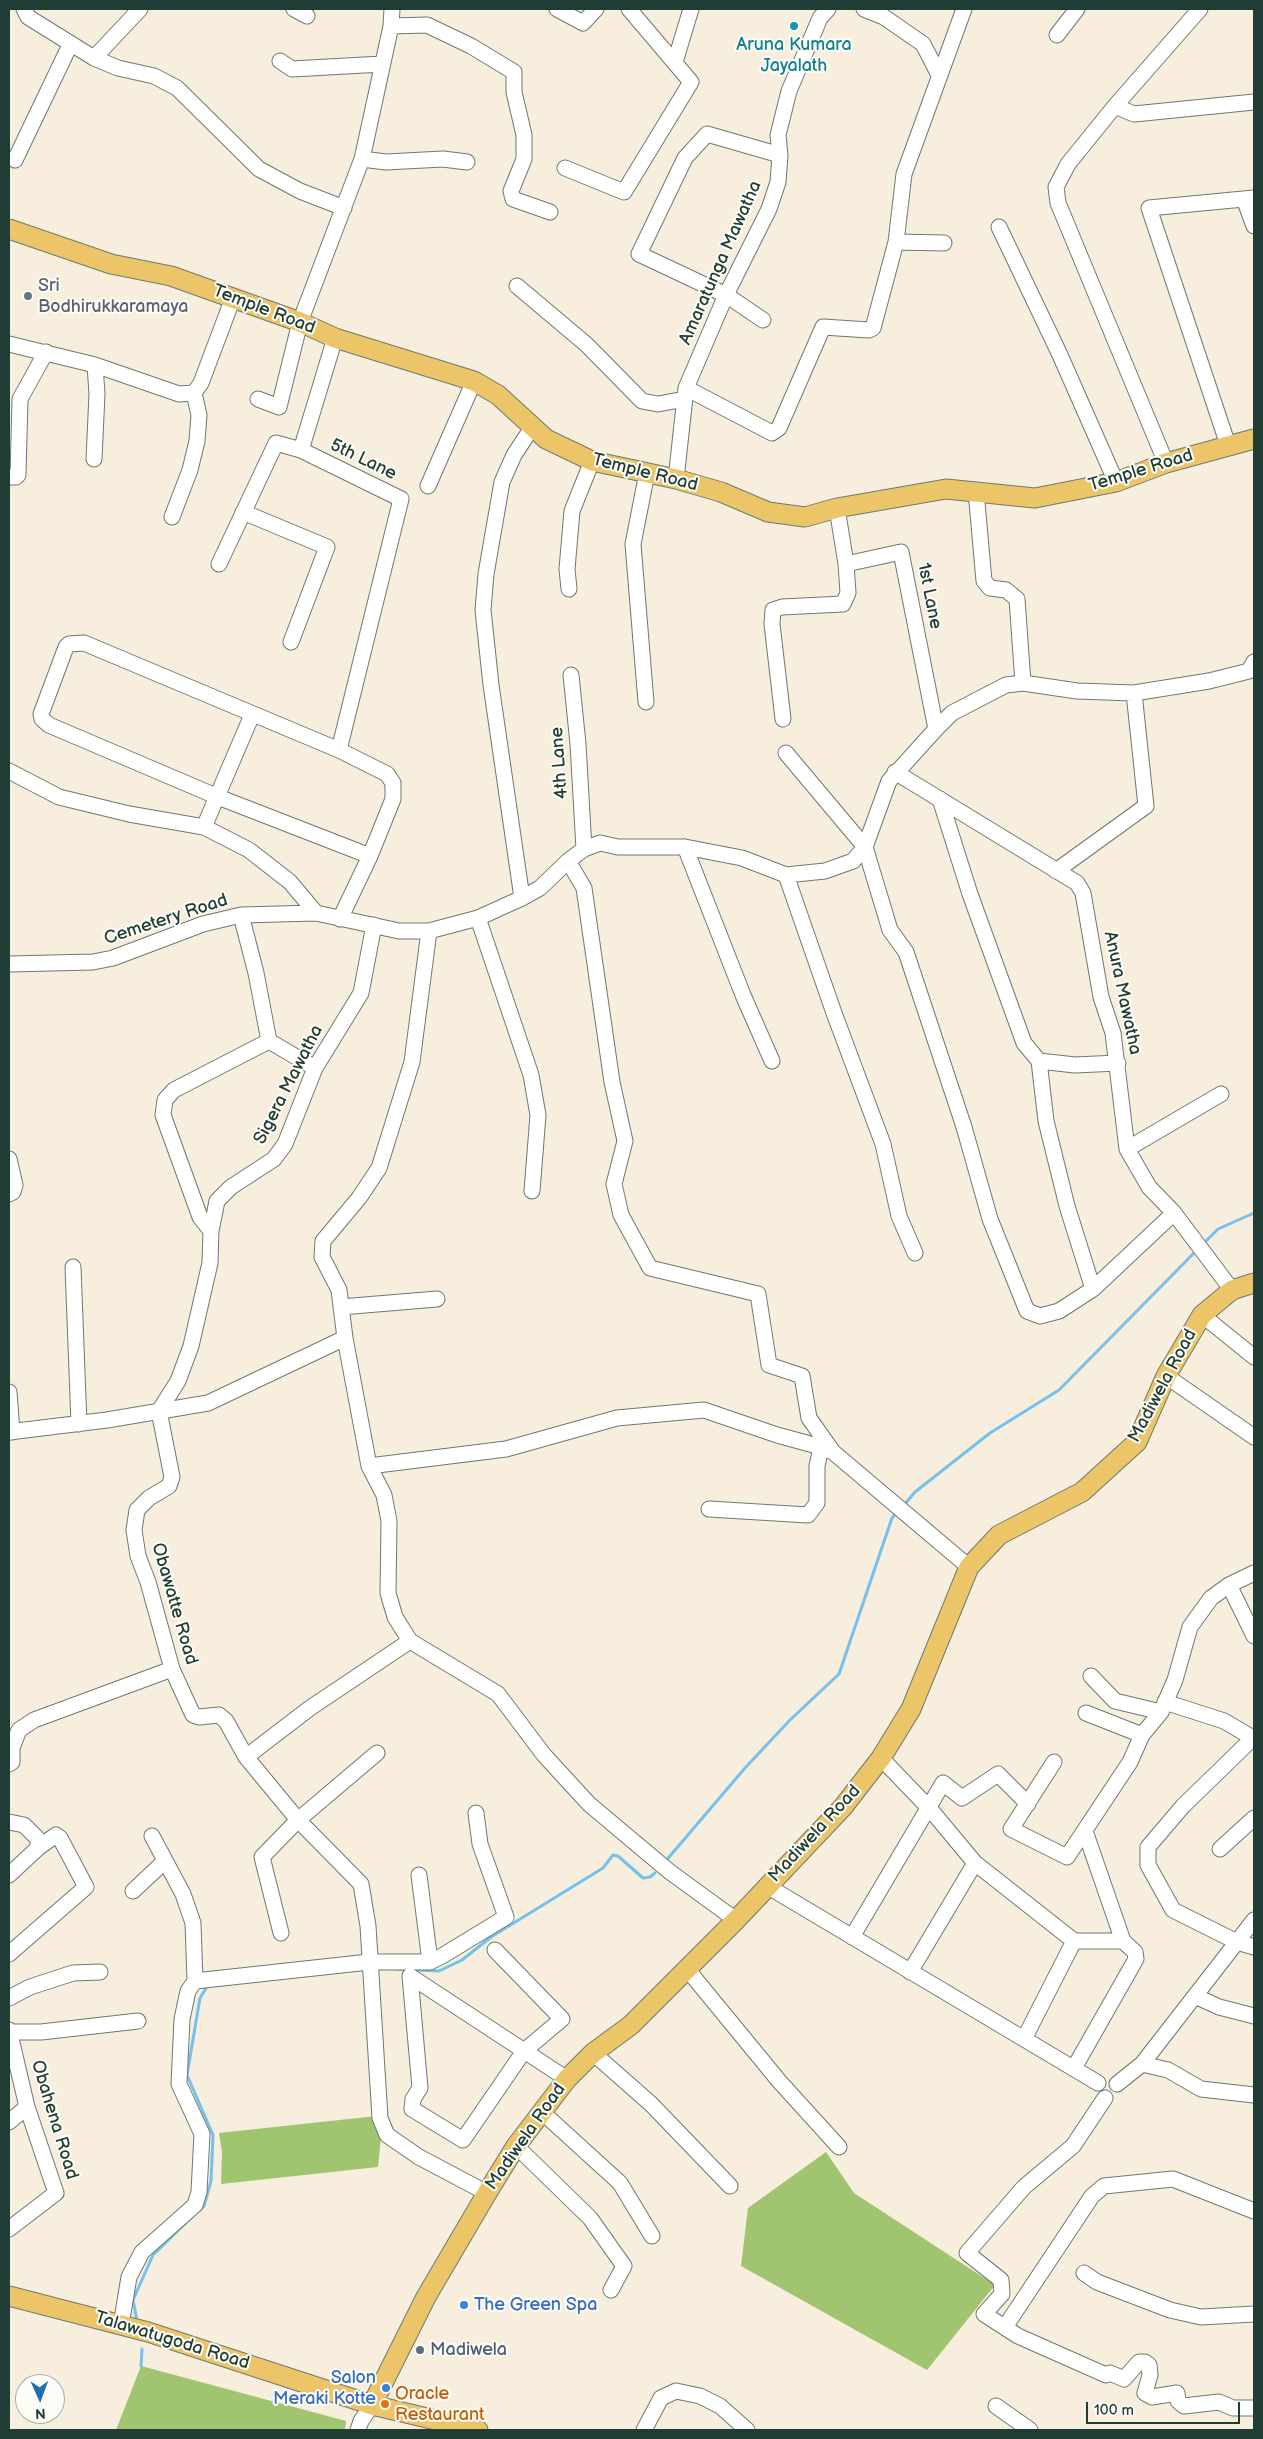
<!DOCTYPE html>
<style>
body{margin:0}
#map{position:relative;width:1263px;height:2439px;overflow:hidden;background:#f7eedd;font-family:"Balsamiq Sans",sans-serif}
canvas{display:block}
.frame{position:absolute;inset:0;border:10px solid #1f3d34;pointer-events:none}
.north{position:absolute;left:15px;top:2374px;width:50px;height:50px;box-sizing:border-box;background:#fdfcf7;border:1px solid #a4b0a9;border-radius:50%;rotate:178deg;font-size:14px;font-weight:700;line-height:20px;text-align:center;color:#1f3d34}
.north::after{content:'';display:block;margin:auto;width:18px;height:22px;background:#1f6fb2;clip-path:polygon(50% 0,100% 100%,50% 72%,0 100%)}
.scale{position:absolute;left:1086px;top:2402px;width:154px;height:22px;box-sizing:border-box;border:2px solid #1f3d34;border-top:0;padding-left:6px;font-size:15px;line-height:18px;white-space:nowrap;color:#1f3d34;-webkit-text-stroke:4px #fdfcf7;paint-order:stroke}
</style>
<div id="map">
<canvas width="1263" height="2439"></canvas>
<div class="frame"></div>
<div class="north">N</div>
<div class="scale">100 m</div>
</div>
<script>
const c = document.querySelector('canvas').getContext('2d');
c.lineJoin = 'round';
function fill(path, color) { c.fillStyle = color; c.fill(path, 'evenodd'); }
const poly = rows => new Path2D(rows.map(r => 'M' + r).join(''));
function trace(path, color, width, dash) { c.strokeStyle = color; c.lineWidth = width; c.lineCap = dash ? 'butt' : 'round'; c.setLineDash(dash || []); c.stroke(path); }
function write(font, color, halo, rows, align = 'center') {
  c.font = font + ' "Balsamiq Sans",sans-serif'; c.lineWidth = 4; c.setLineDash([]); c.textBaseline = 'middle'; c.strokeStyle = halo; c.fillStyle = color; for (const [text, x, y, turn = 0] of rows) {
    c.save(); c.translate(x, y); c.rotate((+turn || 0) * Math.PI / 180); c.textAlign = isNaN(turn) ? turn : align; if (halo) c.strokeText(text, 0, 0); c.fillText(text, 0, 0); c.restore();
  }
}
fill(poly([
 [377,2116,381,2137,378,2167,221,2184,222,2152,219,2133],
 [826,2152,854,2193,995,2285,927,2370,741,2266,748,2208],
 [141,2366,346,2421,345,2430,116,2430]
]), '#a0c46f');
trace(poly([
 [1202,1245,1218,1229,1254,1213],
 [904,1505,915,1492,990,1433,1059,1390,1196,1251],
 [664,1863,745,1768,790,1720,839,1674,892,1518,898,1511],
 [397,1969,439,1971,462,1960,491,1937,603,1868,613,1855,618,1856,643,1878,650,1877,655,1873],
 [200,2210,204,2206,211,2181,213,2135,187,2075,200,1998,208,1985],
 [137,2321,133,2300,153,2255,193,2216],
 [141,2366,142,2349]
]), '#74c1ee', 3);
const minor = poly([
 [24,9,28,17,94,58,118,68,154,76,177,88,259,169,300,191,344,208],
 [294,9,307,16],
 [557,9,583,23,596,9],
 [864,9,884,17,923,44,939,75],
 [391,26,427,25,471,46,514,72,514,92,524,135,524,159,511,191,513,199,550,212],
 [1057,35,1077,9],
 [94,58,140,9],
 [280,61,292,69,382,64],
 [675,62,691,9],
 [1115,106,1134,114,1254,102],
 [362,159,386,162,443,159,467,162],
 [15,160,70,45],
 [565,168,624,192,691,82,629,9],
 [1244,199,1254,226],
 [999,227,1060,355,1116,482],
 [896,242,944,243],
 [517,286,587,345,642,401,658,404,685,399],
 [763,320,726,295,639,254,685,158,707,134,780,155],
 [9,344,95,365,179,394,194,393,201,383,233,298],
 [686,388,772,433,779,428,823,327,869,330,873,328,896,242,904,174,964,9],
 [258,399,279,407,300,322,362,159,391,26,392,9],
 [1228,445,1149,208,1254,198],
 [301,450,335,338],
 [94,459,97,394,95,365],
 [1166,463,1058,203,1056,187,1068,164,1115,106,1200,9],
 [9,477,16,477,18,475,20,399,46,352],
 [676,479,686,388,726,295,769,209,778,182,780,155,778,135,789,91,820,18,828,9],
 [428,486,474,381],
 [976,491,984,581,990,588,1006,590,1017,599,1023,683],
 [837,508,846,564,901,552,936,729],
 [243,512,327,547,291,642],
 [172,517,190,470,197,441,199,415,194,393],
 [219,564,276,443,301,450,401,499,339,750],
 [569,589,567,569,572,511,592,461],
 [571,675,578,744,584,849],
 [646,702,633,544,647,473],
 [783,719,772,624,773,610,782,607,843,604,848,593,846,564],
 [786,753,865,847,890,930,906,952,964,1127,990,1219,1027,1311,1040,1316,1059,1311,1093,1289],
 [9,771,59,797,129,814,204,827,249,850,290,882,316,913],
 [895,772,1077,883,1083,893,1101,997,1113,1033,1127,1149,1149,1187,1174,1213,1232,1290],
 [940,799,970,894,1024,1043,1039,1061,1046,1121,1067,1206,1093,1289,1174,1213],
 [204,827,252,715],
 [685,847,743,995,772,1061],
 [568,861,584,888,612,1082,625,1141,614,1184,621,1215,650,1268,758,1294,769,1365,802,1376,809,1418,833,1452],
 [1056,871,1146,806,1134,693],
 [786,875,834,1013,883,1144,899,1216,915,1253],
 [522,898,491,685,483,610,486,574,502,482,514,455,533,426],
 [241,915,256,973,269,1041,315,1068],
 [478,918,531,1075,538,1115,532,1191],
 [340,919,370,856,393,799,393,783,387,774,339,750,84,643,69,644,66,647,41,714,42,719,49,725,218,797,370,856],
 [374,925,361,993,315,1068,285,1144,274,1159,231,1187,217,1201,211,1231,210,1263,191,1346,178,1381,159,1411,172,1477,169,1486,149,1498,137,1510,134,1530,138,1556,148,1582,172,1669,193,1715,199,1717,219,1715,226,1721,246,1757,298,1820,361,1884,368,1926,380,2118,387,2135,419,2157,487,2193],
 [429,931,412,1062,379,1168,359,1198,323,1241,322,1257,339,1290,345,1338,369,1466,384,1495,389,1521,388,1593,395,1617,410,1641,498,1694,544,1755,589,1804,670,1872,736,1920],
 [9,964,93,962,113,958,203,924,241,915,316,913,399,931,429,931,478,918,522,898,540,888,568,861,584,849,600,843,618,847,685,847,742,858,786,875,825,871,853,861,865,847,889,781,936,729,952,713,1006,685,1023,683,1077,691,1134,693,1209,681,1249,671,1254,662],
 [1039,1061,1075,1065,1118,1063],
 [1127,1149,1221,1094],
 [9,1159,15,1185,13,1192,9,1194],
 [211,1231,200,1217,163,1115,165,1100,174,1090,269,1041],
 [73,1267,79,1424],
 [341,1307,437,1299],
 [1202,1315,1254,1357],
 [1166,1376,1254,1437],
 [9,1392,12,1432],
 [9,1432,107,1420,208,1403,345,1338],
 [369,1466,506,1449,617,1418,704,1410,777,1435,821,1447,833,1452,969,1567],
 [709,1509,808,1515,817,1503,817,1466,821,1447],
 [1229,1585,1254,1636],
 [1091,1676,1115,1701,1161,1712],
 [1165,1702,1224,1721,1253,1738],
 [1086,1713,1142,1735],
 [1254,1737,1183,1806,1148,1847,1148,1865,1173,1910,1237,1942,1254,1947],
 [246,1757,310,1708,410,1641],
 [881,1758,930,1809,975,1863,1074,1941,1123,1941,1135,1952,1136,1959,1074,2068],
 [1054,1762,1011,1829,1067,1857,1130,1762,1142,1735,1161,1712,1175,1680,1190,1627,1211,1598,1229,1585,1254,1573],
 [9,1764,12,1762,12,1748,19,1730,34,1720,172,1669],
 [9,1822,24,1825,38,1839,38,1848,9,1875],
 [1085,1831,1123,1941],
 [1220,1849,1254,1818],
 [419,1875,430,1962],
 [767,1886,1098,2083],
 [133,1891,165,1861],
 [281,1933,262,1857,298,1820,377,1753],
 [852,1937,943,1783,962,1798,998,1774,1028,1804],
 [9,1954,86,1887,60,1838,56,1835,38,1848],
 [687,1969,779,2081,839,2147],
 [910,1972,975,1863],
 [410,1976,420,2088,413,2099,412,2109,463,2140,524,2051,562,2019,495,1950],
 [410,1976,567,2079],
 [195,1981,369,1962,430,1962,442,1956,506,1917,480,1844,476,1813],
 [1195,1996,1219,2007,1254,2016],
 [9,1998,30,1987,73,1973,100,1972],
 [9,2030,27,2107,56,2193,9,2229],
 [10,2032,41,2032,138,2021],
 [1024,2039,1074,1941],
 [593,2053,651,2104,730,2186],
 [1142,2064,1254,1920],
 [1117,2084,1142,2064,1168,2070,1201,2089,1254,2095],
 [1105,2098,1073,2146,1024,2187,967,2253,1001,2280,1002,2294,984,2314,1018,2336,1106,2375,1110,2373,1124,2379,1139,2362,1145,2362,1149,2365,1150,2375,1145,2393,1152,2397,1177,2393,1178,2401,1184,2406,1219,2402,1233,2408,1254,2408],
 [542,2112,620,2183,652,2236],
 [9,2122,27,2107],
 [516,2146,590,2218,624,2266,611,2290],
 [1084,2273,1097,2282,1170,2310,1201,2317,1254,2314],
 [121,2325,129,2277,142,2252,195,2205,199,2192,202,2134,179,2084,182,2019,188,1991,195,1981,193,1923,183,1894,152,1836],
 [1005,2327,1092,2196,1104,2186,1173,2179,1254,2211],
 [996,2406,1030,2430],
 [358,2430,361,2421,372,2405],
 [644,2430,661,2398,676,2391,700,2396,720,2406,747,2430]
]);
const major = poly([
 [9,229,111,264,171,276,300,322,335,338,474,381,498,395,546,439,592,461,676,479,721,492,768,512,805,517,837,508,946,489,1035,498,1116,482,1166,463,1254,439],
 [9,2296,148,2332,372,2405,478,2430],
 [372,2405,426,2297,487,2193,516,2146,567,2079,593,2053,631,2025,736,1920,843,1807,881,1758,911,1709,969,1567,999,1535,1082,1492,1137,1442,1166,1376,1202,1315,1232,1290,1254,1283]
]);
trace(minor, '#6b7b6f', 17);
trace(major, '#6b7b6f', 21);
trace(minor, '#fff', 15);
trace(major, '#edc569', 19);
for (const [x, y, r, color] of [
 [794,26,5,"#0f9aa8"],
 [28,296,5,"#6b7280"],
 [464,2305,5,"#3f7fe0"],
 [420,2350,5,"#5c6f8a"],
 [386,2388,5,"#3f7fe0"],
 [385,2404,5,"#e8710a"]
]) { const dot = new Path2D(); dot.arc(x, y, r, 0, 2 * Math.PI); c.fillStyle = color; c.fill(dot); trace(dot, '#fdfcf7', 2); }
write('18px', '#0d838f', '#fdfcf7', [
 ["Aruna Kumara",794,45],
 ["Jayalath",794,66]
]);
write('18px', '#1f3d34', '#fdfcf7', [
 ["Amaratunga Mawatha",721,263,-66],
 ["Temple Road",264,310,21],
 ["5th Lane",363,460,26],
 ["Temple Road",1141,471,-17],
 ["Temple Road",645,473,14],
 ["1st Lane",929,596,79],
 ["4th Lane",560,763,-94],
 ["Cemetery Road",166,920,-18],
 ["Anura Mawatha",1122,993,78],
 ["Sigera Mawatha",289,1085,-63],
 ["Madiwela Road",1163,1386,-62],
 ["Obawatte Road",174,1604,74],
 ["Madiwela Road",815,1834,-47],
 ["Obahena Road",54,2120,73],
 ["Madiwela Road",526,2137,-55],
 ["Talawatugoda Road",172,2341,17]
]);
write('18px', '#5b616d', '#fdfcf7', [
 ["Sri",38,286],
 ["Bodhirukkaramaya",38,307]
], 'left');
write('18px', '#366cbe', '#fdfcf7', [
 ["The Green Spa",474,2305],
 ["Salon",376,2378,"right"],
 ["Meraki Kotte",376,2399,"right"]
], 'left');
write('18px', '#4e5e75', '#fdfcf7', [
 ["Madiwela",430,2350]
], 'left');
write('18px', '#c56008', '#fdfcf7', [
 ["Oracle",395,2394],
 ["Restaurant",395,2415]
], 'left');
</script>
